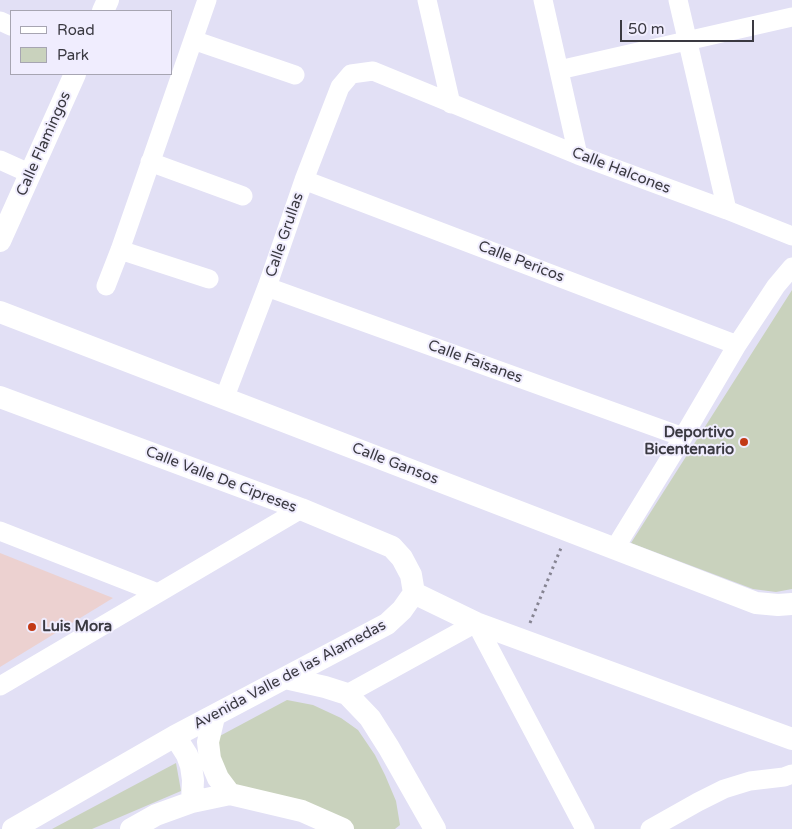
<!DOCTYPE html>
<style>
body{margin:0}
#map{position:relative;width:792px;height:829px;overflow:hidden;background:#e2e0f5;font-family:"Varela Round",sans-serif}
canvas{display:block}
.legend{position:absolute;left:10px;top:10px;width:162px;height:65px;box-sizing:border-box;background:#f0edfe;border:1px solid #a7a5b2;margin:0;padding:6px 9px;list-style:none;font-size:15px;color:#3a3941}
.legend li{display:flex;align-items:center;gap:10px;height:25px}
.legend b{width:25px;border:1px solid #a7a5b2}
.scale{position:absolute;left:620px;top:20px;width:134px;height:22px;box-sizing:border-box;border:2px solid #3a3941;border-top:0;padding-left:6px;font-size:15px;line-height:18px;white-space:nowrap;color:#3a3941;-webkit-text-stroke:4px #f0edfe;paint-order:stroke}
</style>
<div id="map">
<canvas width="792" height="829"></canvas>
<ul class="legend">
<li><b style="height:6px;background:#fff"></b>Road</li>
<li><b style="height:14px;background:#c9d2bd"></b>Park</li>
</ul>
<div class="scale">50 m</div>
</div>
<script>
const c = document.querySelector('canvas').getContext('2d');
c.lineJoin = 'round';
function fill(path, color) { c.fillStyle = color; c.fill(path, 'evenodd'); }
const poly = rows => new Path2D(rows.map(r => 'M' + r).join(''));
function trace(path, color, width, dash) { c.strokeStyle = color; c.lineWidth = width; c.lineCap = dash ? 'butt' : 'round'; c.setLineDash(dash || []); c.stroke(path); }
function write(font, color, halo, rows, align = 'center') {
  c.font = font + ' "Varela Round",sans-serif'; c.lineWidth = 4; c.setLineDash([]); c.textBaseline = 'middle'; c.strokeStyle = halo; c.fillStyle = color; for (const [text, x, y, turn = 0] of rows) {
    c.save(); c.translate(x, y); c.rotate((+turn || 0) * Math.PI / 180); c.textAlign = isNaN(turn) ? turn : align; if (halo) c.strokeText(text, 0, 0); c.fillText(text, 0, 0); c.restore();
  }
}
fill(poly([
 [0,553,113,598,0,667]
]), '#ecd1d0');
fill(poly([
 [792,290,792,589,776,592,753,589,631,543],
 [287,700,313,705,341,718,358,730,375,755,385,775,396,801,400,825,395,829,351,829,226,784,216,738],
 [176,763,181,791,92,829,52,829]
]), '#c9d2bd');
trace(poly([
 [530,623,561,548]
]), '#868492', 3, [2.5, 4]);
trace(poly([
 [427,0,451,104],
 [543,0,578,155],
 [678,0,727,210],
 [0,21,11,26],
 [193,40,295,75],
 [559,70,792,17],
 [0,160,31,174],
 [150,162,243,196],
 [304,180,737,345],
 [120,250,209,279],
 [106,286,120,250,207,0],
 [267,287,683,437],
 [224,399,267,287,304,180,340,87,351,74,373,71,578,155,727,210,792,236],
 [0,531,158,593],
 [615,548,683,437,737,345,776,286,792,267],
 [0,686,301,509],
 [347,694,476,623,585,829],
 [650,829,698,802,724,789,750,781,784,777,792,774]
]), '#fff', 19);
trace(poly([
 [103,11,108,0],
 [0,241,75,74],
 [0,312,756,603,778,605,792,604],
 [0,397,301,509,392,547,402,558,411,575,414,593],
 [414,593,476,623,792,739],
 [285,678,325,687,347,694,370,718,389,748,435,829],
 [214,717,208,742,210,759,218,778,230,794],
 [175,736,187,755,191,766,193,780,192,802],
 [13,829,175,736,387,624,402,610,414,593],
 [131,829,156,815,192,802,230,794,302,811,343,829]
]), '#fff', 22);
for (const [x, y, r, color] of [
 [744,442,5,"#c23915"],
 [32,627,5,"#c23915"]
]) { const dot = new Path2D(); dot.arc(x, y, r, 0, 2 * Math.PI); c.fillStyle = color; c.fill(dot); trace(dot, '#f0edfe', 2); }
write('15px', '#3a3941', '#f0edfe', [
 ["Calle Flamingos",44,144,-66],
 ["Calle Halcones",621,171,21],
 ["Calle Grullas",285,235,-71],
 ["Calle Pericos",521,262,21],
 ["Calle Faisanes",475,362,20],
 ["Calle Gansos",395,464,21],
 ["Calle Valle De Cipreses",221,480,21],
 ["Avenida Valle de las Alamedas",290,675,-28]
]);
write('bold 15px', '#3a3941', '#f0edfe', [
 ["Deportivo",734,433],
 ["Bicentenario",734,450],
 ["Luis Mora",42,627,"left"]
], 'right');
</script>
